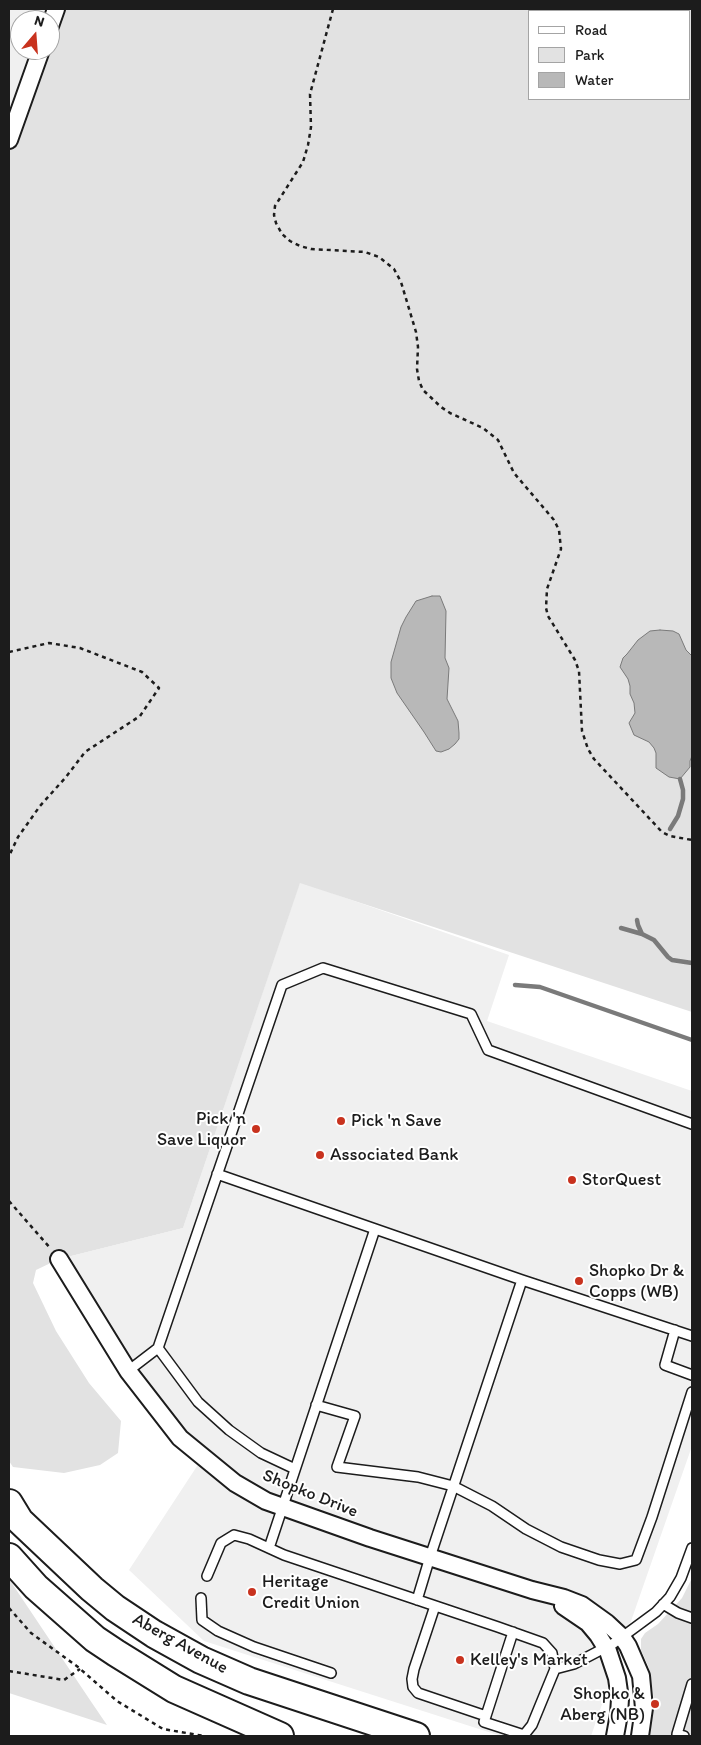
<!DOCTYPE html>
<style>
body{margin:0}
#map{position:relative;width:701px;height:1745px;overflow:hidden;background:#fff;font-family:Itim,sans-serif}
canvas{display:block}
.frame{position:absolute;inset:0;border:10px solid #1c1c1c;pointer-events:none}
.legend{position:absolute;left:528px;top:10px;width:162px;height:90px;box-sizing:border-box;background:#fff;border:1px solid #a4a4a4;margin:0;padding:6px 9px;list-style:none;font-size:15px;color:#1c1c1c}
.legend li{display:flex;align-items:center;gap:10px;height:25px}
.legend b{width:25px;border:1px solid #a4a4a4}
.north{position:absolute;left:10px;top:10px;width:50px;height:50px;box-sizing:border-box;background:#fff;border:1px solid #a4a4a4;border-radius:50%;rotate:18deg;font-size:14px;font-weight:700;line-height:20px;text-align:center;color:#1c1c1c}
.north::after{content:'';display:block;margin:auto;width:18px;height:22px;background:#c8321e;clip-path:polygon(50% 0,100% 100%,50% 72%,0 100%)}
</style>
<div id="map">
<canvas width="701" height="1745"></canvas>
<div class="frame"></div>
<ul class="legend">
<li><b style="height:6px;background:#fff"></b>Road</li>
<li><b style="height:14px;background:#e2e2e2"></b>Park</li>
<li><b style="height:14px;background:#b8b8b8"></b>Water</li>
</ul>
<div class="north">N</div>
</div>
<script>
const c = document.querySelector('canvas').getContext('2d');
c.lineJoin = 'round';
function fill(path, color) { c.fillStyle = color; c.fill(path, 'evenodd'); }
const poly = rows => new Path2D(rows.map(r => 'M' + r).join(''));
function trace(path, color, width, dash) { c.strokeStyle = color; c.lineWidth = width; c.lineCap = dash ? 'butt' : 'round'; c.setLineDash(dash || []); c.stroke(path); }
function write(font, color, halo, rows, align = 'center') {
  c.font = font + ' Itim,sans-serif'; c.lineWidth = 4; c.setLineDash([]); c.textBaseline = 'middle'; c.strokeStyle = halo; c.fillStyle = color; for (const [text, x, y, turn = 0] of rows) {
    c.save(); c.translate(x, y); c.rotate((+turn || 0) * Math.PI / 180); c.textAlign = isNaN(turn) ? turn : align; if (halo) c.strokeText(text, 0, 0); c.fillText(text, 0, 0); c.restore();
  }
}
fill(poly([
 [9,9,56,9,50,20,20,20,20,50,41,50,9,140],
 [300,882,509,955,487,1021,692,1091,692,1446,591,1736,501,1736,204,1641,129,1570,203,1457,180,1438,59,1259,183,1228]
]), '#f0f0f0');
fill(poly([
 [56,9,692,9,692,1012,300,883,183,1228,59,1259,36,1270,33,1283,56,1331,89,1383,121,1421,118,1453,100,1465,64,1473,13,1467,9,1461,9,140,41,50,50,50,50,26],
 [530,11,690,11,690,99,530,99],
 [692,1578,692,1736,650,1736,654,1700,649,1668,641,1650,641,1639,645,1633,658,1624,682,1598],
 [9,1579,92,1703,107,1725,9,1693]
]), '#e2e2e2');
const water = poly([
 [432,596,440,596,446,611,445,658,449,668,447,699,458,721,459,733,459,739,455,744,449,749,441,752,436,751,424,732,397,693,391,678,391,662,401,627,406,617,416,601,432,596],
 [660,630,673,631,679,634,686,650,692,656,692,756,690,761,690,767,680,779,669,777,656,768,656,753,654,748,649,742,634,735,629,723,635,713,634,703,630,694,630,686,628,679,620,667,623,658,627,654,638,640,650,631,660,630]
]);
fill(water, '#b8b8b8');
trace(water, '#7a7a7a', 1);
trace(poly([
 [670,829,678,816,683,799,683,790,680,779],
 [637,920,638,925,642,934],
 [621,928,642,934,654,940,668,957,672,960,692,963],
 [515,985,540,987,692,1040]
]), '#7a7a7a', 4.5);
const service = poly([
 [217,1174,522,1280,692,1336],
 [675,1330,665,1365,692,1375],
 [158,1348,198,1402,229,1430,261,1453,295,1469],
 [128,1371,158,1348,282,985,323,968,471,1014,488,1050,692,1124],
 [316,1405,355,1416,337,1467,418,1477,453,1486,492,1506,526,1529,561,1547,599,1560,620,1564,636,1560,652,1517,692,1392],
 [269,1548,375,1229],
 [207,1576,221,1543,234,1535,249,1539,284,1555,498,1627,543,1643,552,1653,555,1669,532,1725,524,1735,484,1722,513,1632],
 [201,1598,202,1620,218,1631,254,1647,331,1673],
 [417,1600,430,1557,522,1280],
 [663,1604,678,1613,692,1618],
 [435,1606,414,1669,412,1679,413,1687,418,1693,486,1716],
 [555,1669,574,1664,614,1643,656,1612,670,1597,681,1578,692,1548],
 [684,1736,677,1734,692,1684]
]);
const minor = poly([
 [50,26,56,9],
 [9,140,41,50],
 [59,1259,128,1371,180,1438,235,1483,266,1501,370,1538,532,1590,564,1598,582,1605,607,1623,622,1637,628,1646,641,1676,644,1708,640,1736],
 [563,1606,588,1623,598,1635,608,1651,617,1678,620,1699,619,1714,615,1736]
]);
const primary = poly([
 [9,1503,20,1521,92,1589,115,1608,154,1634,201,1660,249,1681,416,1736],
 [9,1557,36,1587,95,1639,116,1653,174,1689,280,1736]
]);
trace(service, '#1c1c1c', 12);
trace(minor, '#1c1c1c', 20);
trace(primary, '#1c1c1c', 30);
trace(poly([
 [333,9,310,94,311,127,308,145,303,162,275,206,274,215,276,223,282,234,290,241,300,246,311,249,365,252,379,257,394,269,401,282,416,332,418,347,417,369,419,381,423,390,441,407,450,413,483,428,498,440,514,473,554,520,559,530,561,549,547,589,546,608,548,616,575,660,579,671,582,731,588,749,594,759,662,832,670,836,692,840],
 [9,652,49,643,80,648,142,672,159,688,140,716,85,752,66,777,40,806,18,837,9,856],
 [9,1201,51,1249],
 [9,1608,31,1633,78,1667,117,1701,163,1729,204,1736],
 [9,1671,64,1680,80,1669]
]), '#1c1c1c', 2.5, [4, 4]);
trace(service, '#fff', 9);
trace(minor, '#fff', 16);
trace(primary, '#fff', 26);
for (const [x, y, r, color] of [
 [341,1121,5,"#c8321e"],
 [256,1129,5,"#c8321e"],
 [320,1155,5,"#c8321e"],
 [572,1180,5,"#c8321e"],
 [579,1281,5,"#c8321e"],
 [252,1592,5,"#c8321e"],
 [460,1660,5,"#c8321e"],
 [655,1704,5,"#c8321e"]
]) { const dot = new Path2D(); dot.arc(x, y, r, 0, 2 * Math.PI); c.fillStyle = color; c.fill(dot); trace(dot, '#fff', 2); }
write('18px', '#1c1c1c', '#fff', [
 ["Pick 'n",246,1119,"right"],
 ["Save Liquor",246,1140,"right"],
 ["Pick 'n Save",351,1121],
 ["Associated Bank",330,1155],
 ["StorQuest",582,1180],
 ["Shopko Dr &",589,1271],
 ["Copps (WB)",589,1292],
 ["Heritage",262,1582],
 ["Credit Union",262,1603],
 ["Kelley's Market",470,1660],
 ["Shopko &",645,1694,"right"],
 ["Aberg (NB)",645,1715,"right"]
], 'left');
write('18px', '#1c1c1c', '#fff', [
 ["Shopko Drive",310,1494,22],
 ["Aberg Avenue",180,1644,29]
]);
</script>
